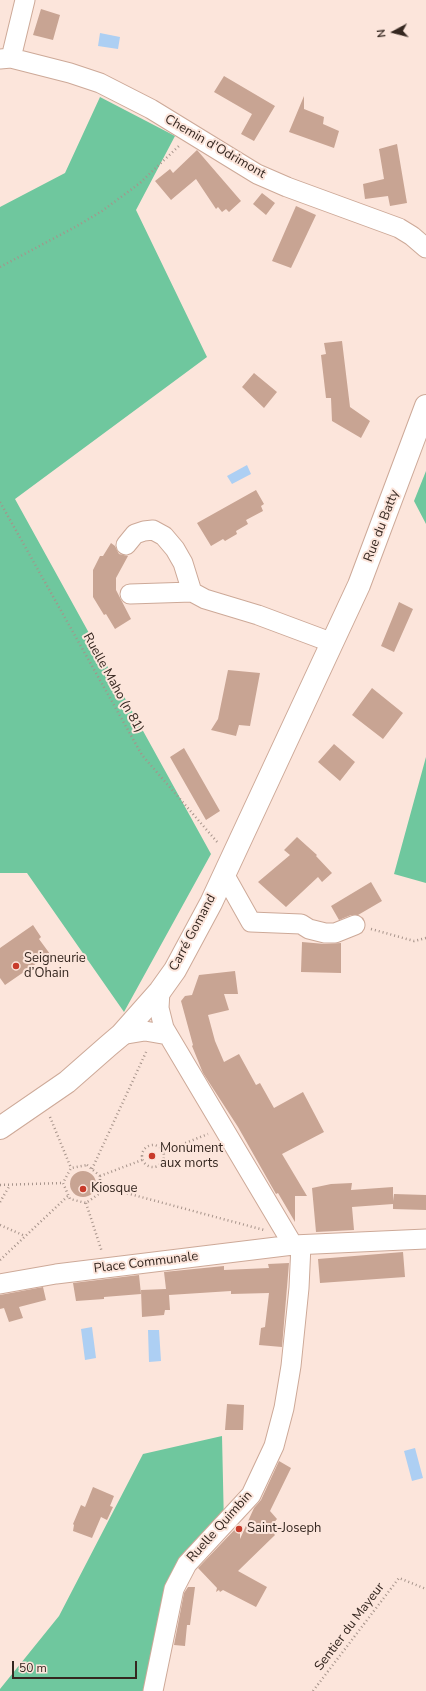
<!DOCTYPE html>
<meta charset="utf-8">
<style>
body{margin:0}
#map{position:relative;width:426px;height:1691px;overflow:hidden;background:#fce5db;font-family:"Nunito Sans",sans-serif}
canvas{display:block}
.north{position:absolute;left:374px;top:12px;width:40px;height:40px;-webkit-text-stroke:3px #fce5db;paint-order:stroke;rotate:263deg;font-size:11px;font-weight:700;line-height:16px;text-align:center;color:#352720}
.north::after{content:'';display:block;margin:auto;width:14px;height:18px;background:#352720;clip-path:polygon(50% 0,100% 100%,50% 72%,0 100%)}
.scale{position:absolute;left:12px;top:1661px;width:125px;height:18px;box-sizing:border-box;border:2px solid #352720;border-top:0;padding-left:5px;font-size:12px;line-height:14px;white-space:nowrap;color:#352720;-webkit-text-stroke:3px #fce5db;paint-order:stroke}
</style>
<div id="map">
<canvas width="426" height="1691"></canvas>
<div class="north">N</div>
<div class="scale">50 m</div>
</div>
<script>
const c = document.querySelector('canvas').getContext('2d');
c.lineJoin = 'round';
function fill(path, color) { c.fillStyle = color; c.fill(path, 'evenodd'); }
const poly = rows => new Path2D(rows.map(r => 'M' + r).join(''));
function trace(path, color, width, dash) { c.strokeStyle = color; c.lineWidth = width; c.lineCap = dash ? 'butt' : 'round'; c.setLineDash(dash || []); c.stroke(path); }
function write(font, color, halo, rows, align = 'center') {
  c.font = font + ' "Nunito Sans",sans-serif'; c.lineWidth = 4; c.setLineDash([]); c.textBaseline = 'middle'; c.strokeStyle = halo; c.fillStyle = color; for (const [text, x, y, turn = 0] of rows) {
    c.save(); c.translate(x, y); c.rotate((+turn || 0) * Math.PI / 180); c.textAlign = isNaN(turn) ? turn : align; if (halo) c.strokeText(text, 0, 0); c.fillText(text, 0, 0); c.restore();
  }
}
fill(poly([
 [100,97,175,136,136,210,207,357,15,499,211,854,124,1012,27,873,0,873,0,207,65,173],
 [426,471,426,524,414,501],
 [426,757,426,883,394,874],
 [222,1436,224,1526,174,1589,153,1691,0,1691,0,1689,59,1616,143,1454]
]), '#6fc79e');
fill(poly([
 [100,33,120,37,118,49,98,46],
 [247,465,251,474,232,484,227,476],
 [92,1327,96,1358,85,1360,81,1329],
 [148,1330,159,1330,161,1361,149,1362],
 [415,1448,423,1478,412,1481,404,1451]
]), '#adcff3');
fill(poly([
 [41,9,60,15,53,40,33,35],
 [224,76,275,106,254,141,241,134,252,114,214,92],
 [304,96,304,109,324,117,323,124,339,131,334,148,289,132],
 [397,144,407,203,390,206,388,196,365,199,363,184,384,179,379,149],
 [197,150,241,201,229,212,226,209,222,212,218,207,216,209,196,179,171,200,155,181,170,169,173,173],
 [262,193,275,203,266,215,253,204],
 [296,206,316,215,291,268,272,261],
 [342,341,350,407,370,421,361,438,332,421,331,398,326,398,321,355,326,354,324,343],
 [254,373,277,392,264,408,242,387],
 [256,490,264,504,261,506,263,511,246,520,248,524,236,531,237,534,225,541,223,539,211,546,197,523],
 [111,543,115,546,119,554,128,556,116,578,116,590,131,619,115,629,106,614,104,615,93,597,93,570,100,556,103,556],
 [399,602,413,609,394,652,381,646],
 [228,670,260,673,250,726,239,725,236,736,211,730,218,719],
 [372,688,403,713,383,739,352,715],
 [334,744,355,762,340,781,318,762],
 [184,748,220,811,206,820,170,757],
 [297,837,317,855,316,856,332,873,322,882,318,877,286,907,258,882,290,855,284,850],
 [371,882,382,901,358,915,351,915,339,920,331,906],
 [33,925,41,937,39,939,50,954,5,985,0,978,0,948],
 [302,942,325,944,341,943,341,973,301,972],
 [235,971,238,994,224,994,229,1010,208,1015,215,1041,224,1062,239,1054,256,1085,260,1083,274,1108,303,1092,324,1132,282,1154,307,1196,295,1196,295,1222,278,1193,276,1194,238,1127,203,1073,192,1046,193,1045,181,1001,185,996,192,995,199,975],
 '70 1184a13 13 0 1 1 26 0a13 13 0 1 1-26 0Z',
 [352,1183,351,1190,393,1187,393,1201,394,1194,426,1195,426,1210,393,1209,393,1204,352,1207,354,1230,316,1232,312,1188,331,1184],
 [403,1252,405,1277,320,1283,318,1259],
 [289,1263,282,1347,259,1345,261,1328,265,1327,269,1293,231,1294,231,1291,169,1295,170,1310,165,1310,164,1315,142,1317,141,1290,166,1289,164,1272,224,1266,224,1270,269,1268,268,1264],
 [139,1275,141,1294,104,1297,104,1299,76,1301,73,1283],
 [43,1287,46,1300,19,1307,23,1318,9,1322,4,1308,0,1309,0,1295],
 [227,1404,244,1405,243,1430,225,1430],
 [279,1461,291,1468,270,1511,277,1519,269,1528,275,1535,238,1571,267,1587,256,1607,223,1590,220,1592,219,1590,216,1592,217,1588,198,1568,240,1524,240,1539,254,1508,261,1500],
 [93,1487,114,1496,110,1506,113,1507,107,1520,101,1517,92,1538,73,1531,74,1525,73,1524,81,1505,85,1507],
 [188,1587,195,1587,190,1625,187,1625,185,1646,174,1645,184,1593]
]), '#c8a493');
const minor = poly([
 [11,58,25,0],
 [0,59,11,58,70,73,100,83,151,109,257,174,287,187,399,228,412,236,426,248],
 [126,545,135,534,144,531,153,530,164,536,175,549,183,563,192,592],
 [130,594,192,592,205,599,258,615,333,643],
 [224,874,251,922,301,924,309,929,325,933,335,933,355,925],
 [160,991,159,1008,164,1028,293,1245],
 [121,1035,145,1031,168,1035],
 [0,1284,56,1274,293,1245,426,1239],
 [153,1691,174,1589,187,1564,251,1495,274,1446,284,1408,291,1366,299,1288,301,1245]
]);
const major = poly([
 [0,1128,67,1082,108,1046,121,1035,160,991,175,970,211,903,359,585,426,406]
]);
trace(minor, '#cda998', 21);
trace(major, '#cda998', 24);
trace(poly([
 [0,267,77,226,102,211,140,183,179,146],
 [0,502,142,755,218,843],
 [371,929,414,941,426,938],
 [50,1117,71,1168],
 '142 1156a11 11 0 1 1 22 0a11 11 0 1 1-22 0Z',
 [163,1152,208,1134],
 [87,1165,100,1176,100,1193,86,1203,70,1199,63,1183,71,1168,87,1165],
 [92,1169,147,1050],
 [100,1176,142,1160],
 [0,1185,63,1183],
 [100,1186,264,1230],
 [0,1202,10,1185],
 [86,1203,102,1252],
 [0,1225,25,1236],
 [0,1260,69,1195],
 [313,1691,399,1578,426,1589]
]), '#a6938a', 2.5, [1, 3]);
trace(minor, '#fff', 19);
trace(major, '#fff', 22);
for (const [x, y, r, color] of [
 [16,966,4,"#c83b2b"],
 [152,1156,4,"#c83b2b"],
 [83,1189,4,"#c83b2b"],
 [239,1529,4,"#c83b2b"]
]) { const dot = new Path2D(); dot.arc(x, y, r, 0, 2 * Math.PI); c.fillStyle = color; c.fill(dot); trace(dot, '#fce5db', 1.5); }
write('13px', '#352720', '#fce5db', [
 ["Chemin d'Odrimont",215,147,30],
 ["Rue du Batty",382,526,-69],
 ["Ruelle Maho (n 81)",113,683,61],
 ["Carré Gomand",193,933,-62],
 ["Place Communale",146,1263,-7],
 ["Ruelle Quimbin",220,1527,-48],
 ["Sentier du Mayeur",350,1627,-53]
]);
write('13px', '#352720', '#fce5db', [
 ["Seigneurie",24,959],
 ["d’Ohain",24,974],
 ["Monument",160,1149],
 ["aux morts",160,1164],
 ["Kiosque",91,1189],
 ["Saint-Joseph",247,1529]
], 'left');
</script>
